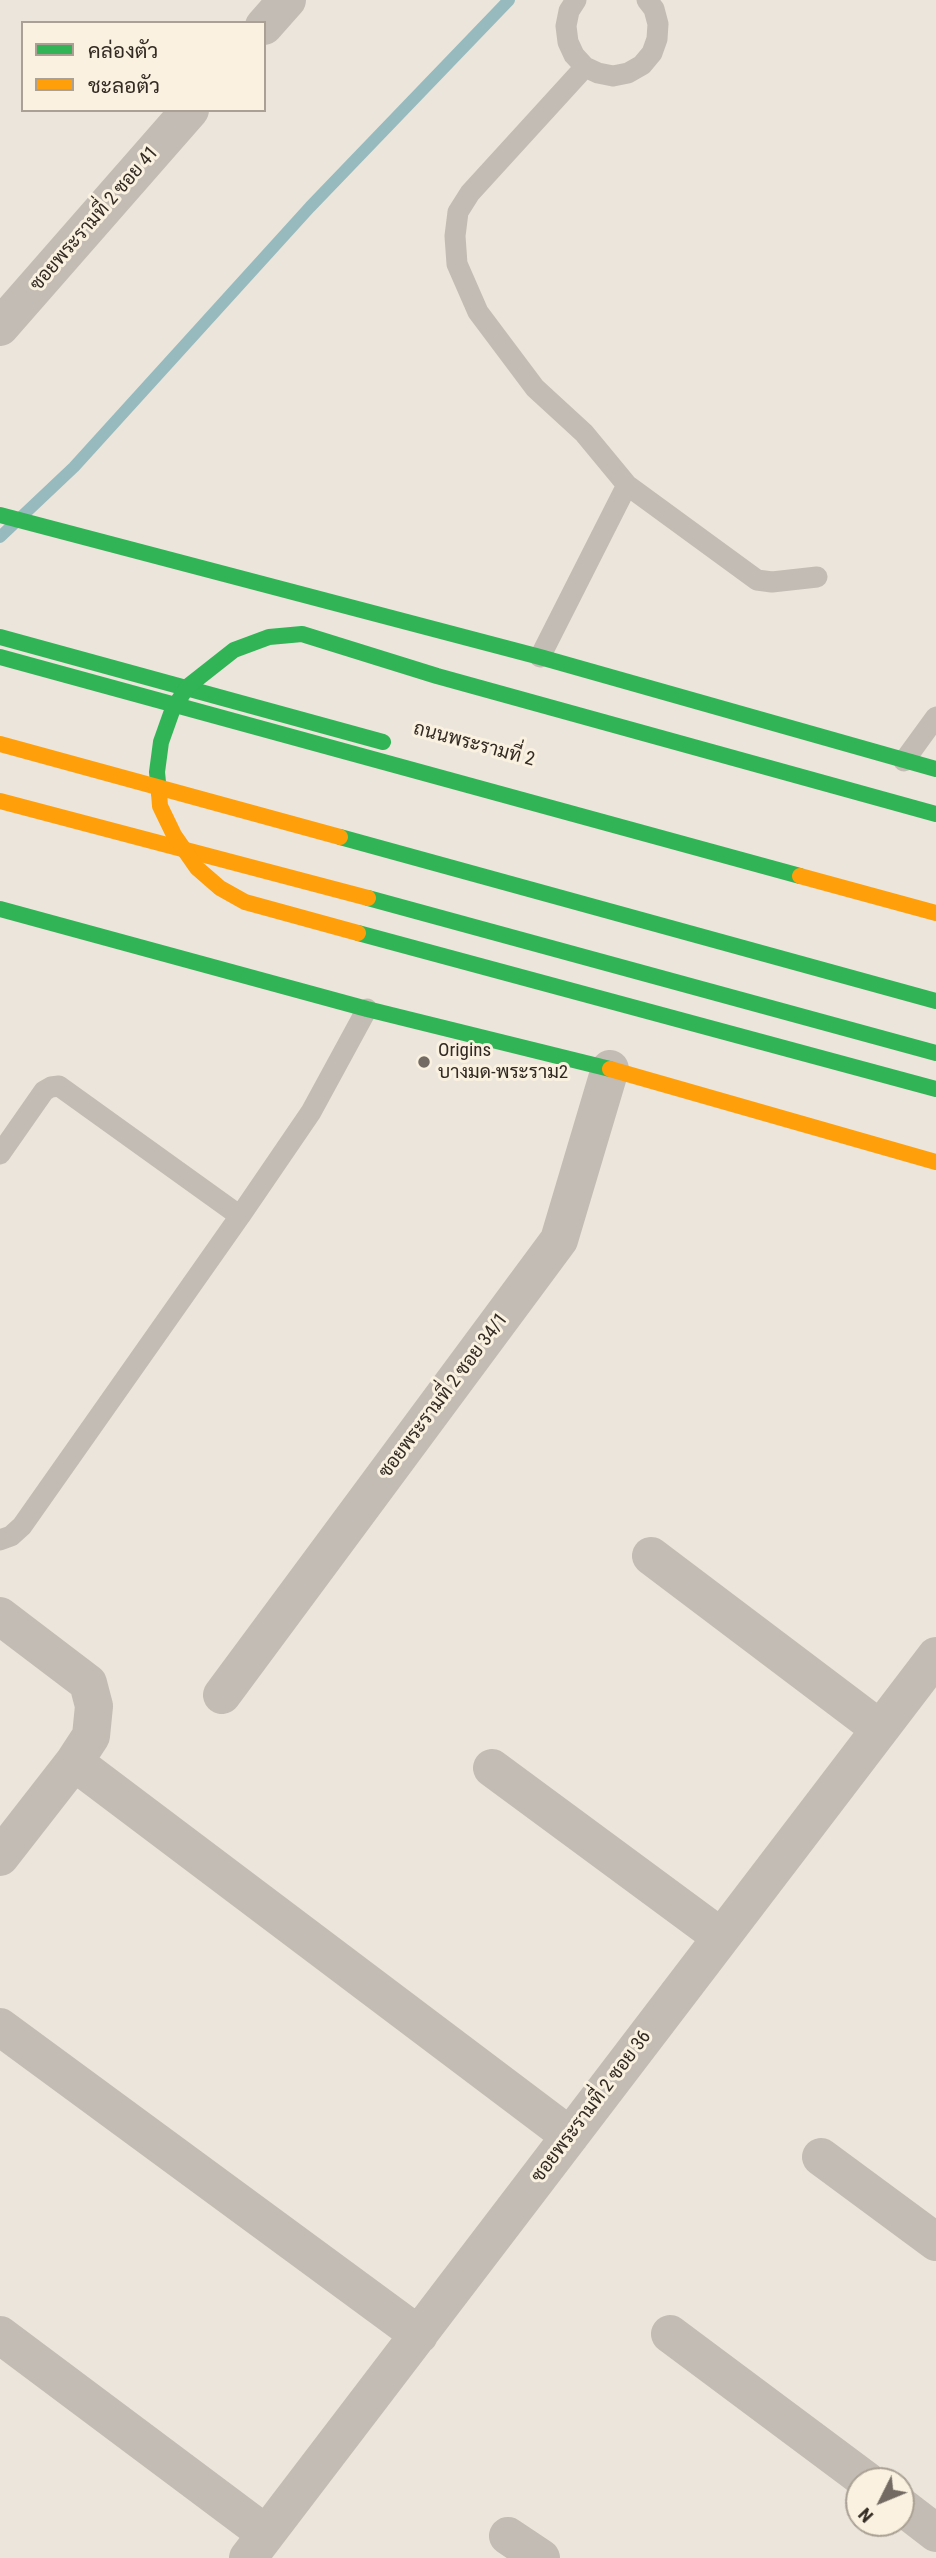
<!DOCTYPE html>
<meta charset="utf-8">
<style>
body{margin:0}
#map{position:relative;width:936px;height:2558px;overflow:hidden;background:#ebe5db;font-family:"Roboto Condensed",Sarabun,sans-serif}
canvas{display:block}
.legend{position:absolute;left:21px;top:21px;width:245px;height:91px;box-sizing:border-box;background:#faf1e0;border:2px solid #aaa194;margin:0;padding:9px 12px;list-style:none;font-size:21px;color:#332a23}
.legend li{display:flex;align-items:center;gap:14px;height:35px}
.legend b{width:35px;border:2px solid #aaa194}
.north{position:absolute;left:845px;top:2467px;width:70px;height:70px;box-sizing:border-box;background:#faf1e0;border:2px solid #aaa194;border-radius:50%;rotate:227deg;font-size:19px;font-weight:700;line-height:28px;text-align:center;color:#332a23}
.north::after{content:'';display:block;margin:auto;width:24px;height:32px;background:#736b63;clip-path:polygon(50% 0,100% 100%,50% 72%,0 100%)}
</style>
<div id="map">
<canvas width="936" height="2558"></canvas>
<ul class="legend">
<li><b style="height:9px;background:#30b455"></b>คล่องตัว</li>
<li><b style="height:9px;background:#ff9f0a"></b>ชะลอตัว</li>
</ul>
<div class="north">N</div>
</div>
<script>
const c = document.querySelector('canvas').getContext('2d');
c.lineJoin = 'round';
const poly = rows => new Path2D(rows.map(r => 'M' + r).join(''));
function trace(path, color, width, dash) { c.strokeStyle = color; c.lineWidth = width; c.lineCap = dash ? 'butt' : 'round'; c.setLineDash(dash || []); c.stroke(path); }
function write(font, color, halo, rows, align = 'center') {
  c.font = font + ' "Roboto Condensed",Sarabun,sans-serif'; c.lineWidth = 6; c.setLineDash([]); c.textBaseline = 'middle'; c.strokeStyle = halo; c.fillStyle = color; for (const [text, x, y, turn = 0] of rows) {
    c.save(); c.translate(x, y); c.rotate((+turn || 0) * Math.PI / 180); c.textAlign = isNaN(turn) ? turn : align; if (halo) c.strokeText(text, 0, 0); c.fillText(text, 0, 0); c.restore();
  }
}
trace(poly([
 [0,537,74,467,310,207,509,0]
]), '#96babe', 12);
trace(poly([
 [576,0,569,11,566,26,568,42,574,55,585,67,598,73,613,76,628,73,642,65,652,53,657,39,658,24,654,9,647,0],
 [627,485,757,580,772,582,817,577],
 [540,657,627,485,584,433,535,388,478,312,457,264,455,236,458,212,470,193,585,67],
 [904,761,936,717],
 [0,1154,44,1091,51,1087,59,1086,240,1216,22,1526,11,1536,0,1540],
 [240,1216,311,1112,367,1009]
]), '#c3bcb4', 21);
trace(poly([
 [264,26,287,0],
 [0,327,190,110],
 [651,1556,880,1729],
 [0,1616,88,1683,94,1706,91,1736,74,1762,0,1857],
 [222,1695,559,1240,610,1069],
 [74,1762,570,2136],
 [492,1768,721,1937],
 [0,2027,419,2335],
 [821,2157,936,2242],
 [670,2334,867,2481],
 [0,2335,266,2534],
 [901,2506,936,2533],
 [508,2536,541,2558],
 [248,2558,936,1656]
]), '#c3bcb4', 38);
trace(poly([
 [0,515,540,657,936,769],
 [0,637,383,742],
 [368,898,936,1053],
 [0,909,367,1009,610,1069]
]), '#30b455', 16);
trace(poly([
 [0,801,368,898],
 [610,1069,936,1162]
]), '#ff9f0a', 16);
trace(poly([
 [0,657,800,876],
 [159,793,157,772,161,742,172,711,187,687,234,650,269,637,302,634,437,676,936,814],
 [340,837,936,1001],
 [358,933,936,1089]
]), '#30b455', 16);
trace(poly([
 [0,744,340,837],
 [159,793,160,806,174,835,197,868,220,888,245,902,358,933],
 [800,876,936,913]
]), '#ff9f0a', 16);
for (const [x, y, r, color] of [
 [424,1062,7,"#736b63"]
]) { const dot = new Path2D(); dot.arc(x, y, r, 0, 2 * Math.PI); c.fillStyle = color; c.fill(dot); trace(dot, '#faf1e0', 2.5); }
write('19px', '#332a23', '#faf1e0', [
 ["ซอยพระรามที่ 2 ซอย 41",95,219,-49],
 ["ถนนพระรามที่ 2",474,745,15],
 ["ซอยพระรามที่ 2 ซอย 34/1",444,1396,-53],
 ["ซอยพระรามที่ 2 ซอย 36",592,2107,-53]
]);
write('19px', '#332a23', '#faf1e0', [
 ["Origins",438,1051],
 ["บางมด-พระราม2",438,1073]
], 'left');
</script>
